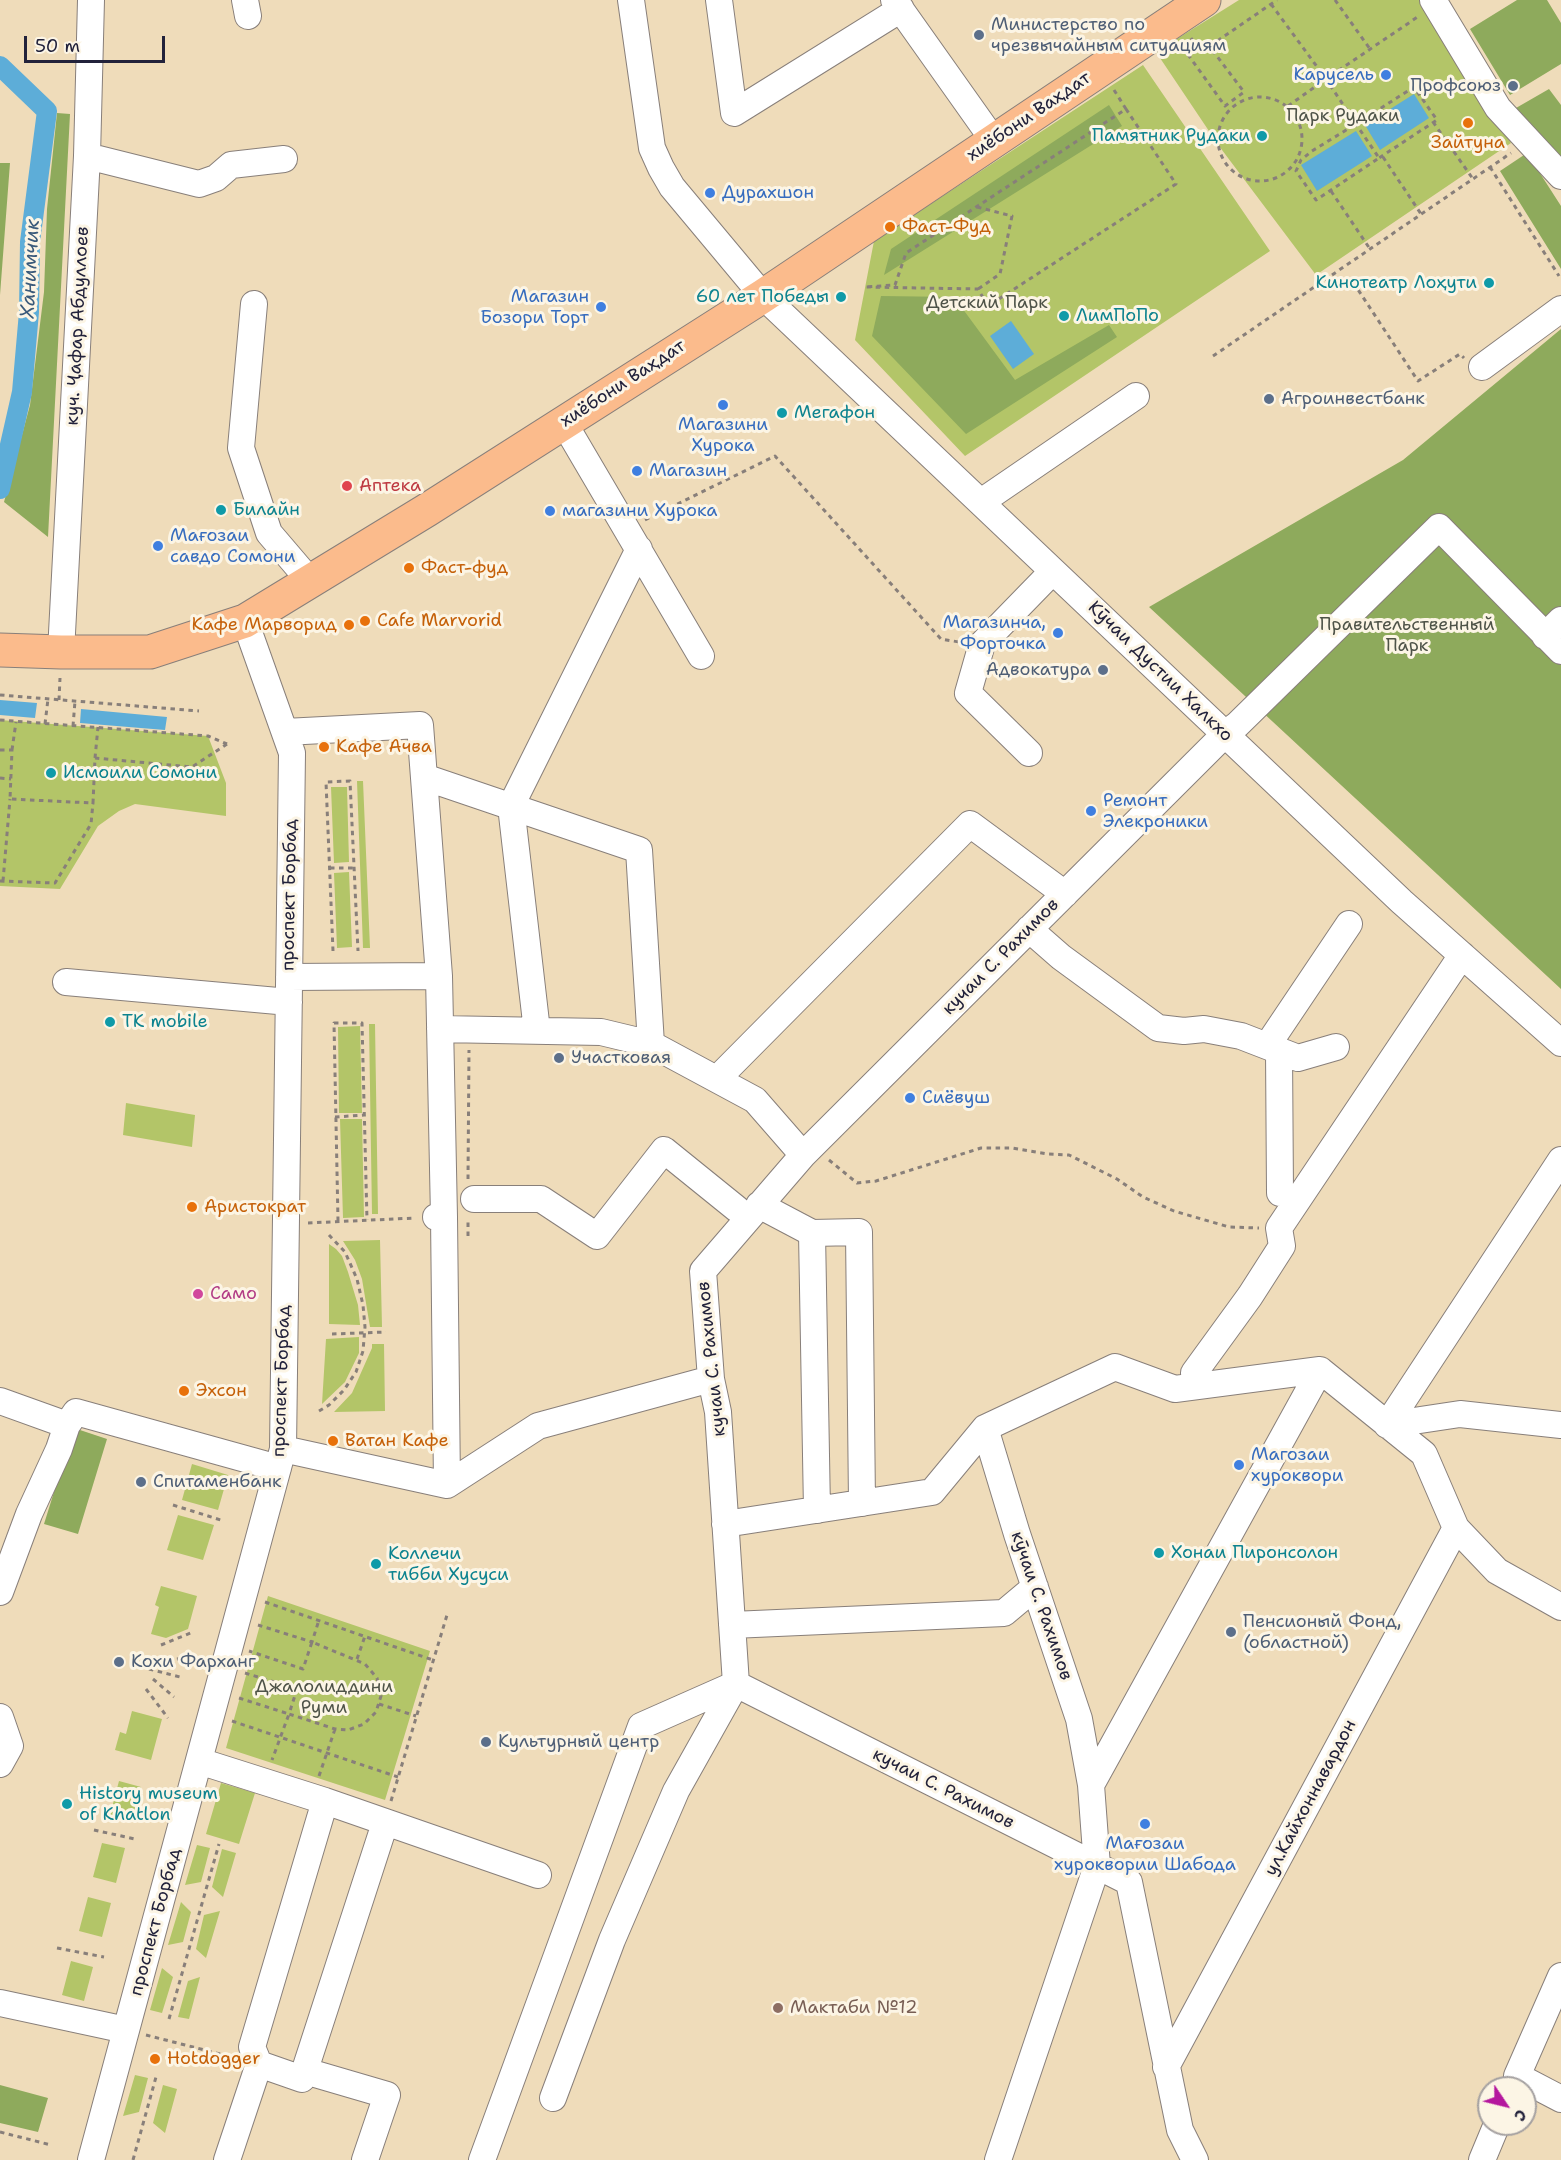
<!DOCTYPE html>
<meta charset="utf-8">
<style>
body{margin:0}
#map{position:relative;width:1561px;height:2160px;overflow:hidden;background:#efdcba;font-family:"Shantell Sans",sans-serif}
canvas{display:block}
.north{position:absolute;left:1477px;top:2076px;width:60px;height:60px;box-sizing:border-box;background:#fcf5e5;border:2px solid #a5a1a1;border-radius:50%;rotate:125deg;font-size:16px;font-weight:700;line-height:24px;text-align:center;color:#22223b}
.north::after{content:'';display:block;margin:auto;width:21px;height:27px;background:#b5179e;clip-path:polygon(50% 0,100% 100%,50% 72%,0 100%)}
.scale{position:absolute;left:24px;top:36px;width:141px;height:27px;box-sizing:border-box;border:3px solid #22223b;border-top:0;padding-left:8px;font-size:18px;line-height:21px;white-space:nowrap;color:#22223b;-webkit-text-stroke:4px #fcf5e5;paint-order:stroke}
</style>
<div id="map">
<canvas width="1561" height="2160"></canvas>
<div class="north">С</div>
<div class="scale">50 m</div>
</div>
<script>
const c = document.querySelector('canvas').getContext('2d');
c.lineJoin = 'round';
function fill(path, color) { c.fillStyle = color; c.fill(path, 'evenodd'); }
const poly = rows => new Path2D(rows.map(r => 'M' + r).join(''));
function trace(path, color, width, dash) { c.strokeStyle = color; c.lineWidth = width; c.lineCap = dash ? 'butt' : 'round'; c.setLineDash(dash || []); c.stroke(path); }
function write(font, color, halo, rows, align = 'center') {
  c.font = font + ' "Shantell Sans",sans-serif'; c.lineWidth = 6; c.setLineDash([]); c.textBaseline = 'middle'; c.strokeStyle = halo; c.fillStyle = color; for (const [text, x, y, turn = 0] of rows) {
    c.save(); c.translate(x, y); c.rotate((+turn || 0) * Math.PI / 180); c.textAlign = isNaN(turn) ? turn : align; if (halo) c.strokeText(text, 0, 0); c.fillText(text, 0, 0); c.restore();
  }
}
fill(poly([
 [1239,0,1420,0,1511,143,1316,275,1219,146,1156,52],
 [1143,65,1270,251,965,456,855,340,874,241],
 [0,720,208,736,226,783,226,816,135,804,119,811,98,826,60,889,0,886],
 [357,781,363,781,370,948,363,948],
 [347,787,349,862,334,863,331,787],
 [349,872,352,947,337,948,334,873],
 [369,1024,375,1024,378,1214,372,1214],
 [360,1026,362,1113,339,1113,338,1027],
 [126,1103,195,1115,192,1147,123,1135],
 [340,1119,362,1119,364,1217,343,1218],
 [380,1240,382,1327,370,1327,362,1279,355,1260,343,1241],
 [329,1244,336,1249,342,1256,348,1272,358,1305,360,1325,329,1324],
 [359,1337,359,1353,345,1382,322,1404,326,1339],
 [372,1344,384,1344,385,1411,334,1412,352,1393,372,1348],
 [192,1464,228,1475,218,1510,182,1500],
 [178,1515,214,1525,203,1560,167,1550],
 [161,1586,197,1596,188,1629,166,1638,151,1634,159,1607,155,1605],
 [268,1596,430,1651,385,1800,226,1748],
 [132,1711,162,1719,151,1760,115,1750,120,1732,126,1734],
 [119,1781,141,1787,132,1821,110,1815],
 [221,1783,255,1793,239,1844,206,1834],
 [102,1843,125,1848,116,1883,93,1877],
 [197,1845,210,1848,201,1882,185,1885],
 [222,1849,236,1853,223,1897,212,1887],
 [88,1897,111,1903,102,1937,79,1931],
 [181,1902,191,1912,183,1942,168,1945],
 [220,1911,206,1958,196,1949,204,1915],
 [71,1961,93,1967,84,2001,62,1995],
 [162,1968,173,1977,162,2013,150,2010],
 [200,1977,189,2019,178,2017,188,1981],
 [135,2075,148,2078,139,2112,123,2116],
 [163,2085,177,2089,165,2133,153,2123]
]), '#b3c568');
fill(poly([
 [1517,0,1547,0,1561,23,1561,64,1510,95,1470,29],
 [1549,89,1561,105,1561,164,1516,108],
 [1109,105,1122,126,884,275,891,249],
 [57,113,70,114,48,537,4,502,30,405,44,292,47,209],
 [1527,153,1561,206,1561,269,1500,171],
 [0,163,10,163,0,295],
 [881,296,954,297,1015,380,1109,325,1117,337,966,434,872,336],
 [1561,329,1561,989,1149,607,1403,460],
 [74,1428,107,1439,78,1534,44,1524],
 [0,2085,48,2098,38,2132,0,2123]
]), '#8eaa5c');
fill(poly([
 [1414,94,1429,118,1380,150,1365,125],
 [1356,131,1372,156,1317,191,1301,165],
 [1011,321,1034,354,1013,369,990,336],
 [0,700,37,703,35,718,0,715],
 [81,709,167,717,165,730,80,723]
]), '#5dadd8');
trace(poly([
 [0,66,47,111,30,242,29,312,22,392,0,489]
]), '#5dadd8', 20);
const minor = poly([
 [245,0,248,16],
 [631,0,652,148,661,168,672,187,763,296,1402,902,1561,1043],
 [719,0,734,113,901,9],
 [894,0,994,141],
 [1433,0,1498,108,1561,176],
 [87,156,199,184,216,178,231,165,284,159],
 [254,304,241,448,269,533,310,581],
 [1482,367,1561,309],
 [564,423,701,656],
 [981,502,1136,396],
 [1545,636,1561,620],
 [61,652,87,156,91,0],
 [285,732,420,725,439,976,444,1217,436,1217],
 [1029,753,968,693,982,644,1053,571],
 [424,777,639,850,651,1044],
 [1029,929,1061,957,1158,1028,1184,1031,1204,1029,1241,1036,1298,1058,1336,1047],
 [289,977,439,976],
 [66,982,289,1002],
 [440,1029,601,1032,651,1044,755,1100,803,1155],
 [537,1031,511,806,639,549],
 [1267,1046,1349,924],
 [1279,1051,1280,1193],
 [717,1079,970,824,1065,894],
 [474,1199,541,1199,597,1236,664,1150,737,1209],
 [759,1205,812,1233,817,1510],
 [812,1233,859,1232,862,1503],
 [1320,1370,1424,1454,1456,1528,1497,1571,1561,1607],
 [1194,1373,1250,1296,1282,1246,1279,1228,1462,955],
 [0,1401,67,1425,76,1412,278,1468],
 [1387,1425,1561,1160],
 [1387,1425,1460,1414,1561,1425],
 [985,1428,1017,1534,1079,1719,1091,1785],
 [283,1449,447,1485,444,1217],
 [447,1485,538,1426,711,1379],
 [725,1524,932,1492,985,1428,1115,1367,1175,1389,1320,1370],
 [0,1592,29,1514,59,1449,67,1425],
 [732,1625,1004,1613,1035,1587],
 [0,1717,10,1746,0,1764],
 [199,1761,325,1801,538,1875],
 [325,1801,252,2047,259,2064,302,2079,385,1823],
 [1561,1976,1517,2076,1561,2099],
 [0,2003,126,2030],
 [1166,2067,1456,1528],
 [305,2071,387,2095,365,2160],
 [553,2098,612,1940,676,1791,736,1684],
 [91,2160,283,1449,292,753,245,621],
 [227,2160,259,2064],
 [482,2160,641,1726,736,1684],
 [998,2160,1097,1866,1091,1785,1320,1370],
 [1195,2160,1180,2130,1129,1882,736,1684,718,1412,711,1379,703,1271,803,1155,1225,734,1237,725,1439,527,1561,651],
 [1482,2160,1497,2124]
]);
const major = poly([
 [0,650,61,652,150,652,245,621,427,510,763,296,1204,0]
]);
trace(minor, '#887f7a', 28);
trace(major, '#887f7a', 35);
trace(poly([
 [1335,0,1370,49],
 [1271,4,1326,79,1419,16],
 [1191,38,1198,49],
 [1207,43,1244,92,1225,106,1189,56,1207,43],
 [1210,46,1277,0],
 [1114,90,1126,109,906,253,895,285,865,287,978,289,988,306,1176,184,1126,109],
 '1218 139a42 42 0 1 1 84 0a42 42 0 1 1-84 0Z',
 [1288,106,1326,79,1356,124,1379,158,1316,200,1296,171,1301,160,1312,151,1356,124,1414,87,1437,120,1379,158],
 [1433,122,1473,179],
 [1383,157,1421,214],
 [1490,167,1559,276],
 [1331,191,1370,249],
 [977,207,1012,216,1000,274,978,289],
 [1327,278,1353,282,1418,381,1460,354,1464,358],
 [1213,356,1511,153],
 [645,520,775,456,941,639,959,642],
 [0,695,199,711],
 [59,700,60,678],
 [0,720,208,736,227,744],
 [45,724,48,699],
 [73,726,75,701],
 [0,750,12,750,10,799,93,803,95,758,192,767,227,744],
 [12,750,16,722],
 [95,758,98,727],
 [0,778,11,779],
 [330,868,354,868],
 [0,881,55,883,91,824,93,803],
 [3,881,10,799],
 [333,951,326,782,350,781,358,951],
 [335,1117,364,1115],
 [829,1160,857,1183,876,1181,981,1148,1012,1148,1048,1154,1069,1155,1117,1179,1143,1197,1174,1211,1229,1227,1259,1228],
 [468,1179,469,1050],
 [338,1221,334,1023,362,1023,367,1220],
 [308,1223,415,1218],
 [468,1236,468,1218],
 [332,1334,386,1332],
 [319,1411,329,1405,344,1390,356,1372,363,1351,365,1327,363,1305,357,1279,345,1252,329,1235],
 [173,1505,224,1521],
 [265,1602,433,1660],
 [258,1625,312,1642,319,1620],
 [161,1645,193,1632],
 [357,1659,365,1636],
 [159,1661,186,1658],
 [149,1669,180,1677],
 [245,1673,297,1689,289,1714,335,1729,348,1730,364,1724,376,1712,381,1696,377,1678,365,1664,312,1642,303,1669,249,1651],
 [153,1679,174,1697],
 [146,1689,168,1718],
 [239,1698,289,1714,272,1760],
 [379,1704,416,1716],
 [232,1721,398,1777],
 [319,1776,335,1729],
 [391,1801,447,1615],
 [94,1830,135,1839],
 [57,1948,104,1957],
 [169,2019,219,1844],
 [146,2035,232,2057],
 [0,2132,51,2145],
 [133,2160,156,2077]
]), '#887f7a', 3, [4.5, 4.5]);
trace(minor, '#fff', 26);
trace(major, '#fbbb8c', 33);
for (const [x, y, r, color] of [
 [979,35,6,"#5c6f8a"],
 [1386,75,6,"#3f7fe0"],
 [1513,86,6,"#5c6f8a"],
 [1468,123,6,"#e8710a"],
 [1262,136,6,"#0f9aa8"],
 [710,193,6,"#3f7fe0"],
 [890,227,6,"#e8710a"],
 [1489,283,6,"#0f9aa8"],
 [841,297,6,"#0f9aa8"],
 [601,307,6,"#3f7fe0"],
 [1064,316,6,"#0f9aa8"],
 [1269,399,6,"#5c6f8a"],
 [723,405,6,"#3f7fe0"],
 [782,413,6,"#0f9aa8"],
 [637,471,6,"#3f7fe0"],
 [347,486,6,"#e0444e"],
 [221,510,6,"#0f9aa8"],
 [550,511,6,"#3f7fe0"],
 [158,546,6,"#3f7fe0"],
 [409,568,6,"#e8710a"],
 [365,621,6,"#e8710a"],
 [349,625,6,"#e8710a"],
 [1058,633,6,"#3f7fe0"],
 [1103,670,6,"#5c6f8a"],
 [324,747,6,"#e8710a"],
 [51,773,6,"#0f9aa8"],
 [1091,811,6,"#3f7fe0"],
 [110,1022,6,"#0f9aa8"],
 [559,1058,6,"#5c6f8a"],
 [910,1098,6,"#3f7fe0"],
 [192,1207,6,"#e8710a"],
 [198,1294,6,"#d1479c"],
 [184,1391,6,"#e8710a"],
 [333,1441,6,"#e8710a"],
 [1239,1465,6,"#3f7fe0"],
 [141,1482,6,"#5c6f8a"],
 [1159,1553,6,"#0f9aa8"],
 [376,1564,6,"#0f9aa8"],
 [1231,1632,6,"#5c6f8a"],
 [119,1662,6,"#5c6f8a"],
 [486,1742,6,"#5c6f8a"],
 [67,1804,6,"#0f9aa8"],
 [1145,1824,6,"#3f7fe0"],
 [778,2008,6,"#8d6e63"],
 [155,2059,6,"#e8710a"]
]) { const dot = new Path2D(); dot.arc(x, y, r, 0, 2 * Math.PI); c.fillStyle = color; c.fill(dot); trace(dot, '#fcf5e5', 2); }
write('18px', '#4e5e75', '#fcf5e5', [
 ["Министерство по",991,25],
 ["чрезвычайным ситуациям",991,46],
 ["Профсоюз",1501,86,"right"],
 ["Агроинвестбанк",1281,399],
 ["Адвокатура",1091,670,"right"],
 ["Участковая",571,1058],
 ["Спитаменбанк",153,1482],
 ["Пенсионый Фонд,",1243,1622],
 ["(областной)",1243,1643],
 ["Кохи Фарханг",131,1662],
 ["Культурный центр",498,1742]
], 'left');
write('18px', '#366cbe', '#fcf5e5', [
 ["Карусель",1374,75,"right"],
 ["Дурахшон",722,193],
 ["Магазин",589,297,"right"],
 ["Бозори Торт",589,318,"right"],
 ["Магазини",723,425,"center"],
 ["Хурока",723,446,"center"],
 ["Магазин",649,471],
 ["магазини Хурока",562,511],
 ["Мағозаи",170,536],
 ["савдо Сомони",170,557],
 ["Магазинча,",1046,623,"right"],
 ["Форточка",1046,644,"right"],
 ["Ремонт",1103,801],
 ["Элекроники",1103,822],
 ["Сиёвуш",922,1098],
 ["Магозаи",1251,1455],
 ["хуроквори",1251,1476],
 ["Мағозаи",1145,1844,"center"],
 ["хуроквории Шабода",1145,1865,"center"]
], 'left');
write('18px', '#4e5348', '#fcf5e5', [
 ["Парк Рудаки",1343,116],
 ["Детский Парк",987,303],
 ["Правительственный",1407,625],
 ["Парк",1407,646],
 ["Джалолиддини",324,1687],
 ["Руми",324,1708]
]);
write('18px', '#22223b', '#fcf5e5', [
 ["хиёбони Ваҳдат",1029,117,-34],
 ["куч. Ҷафар Абдуллоев",78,326,-87],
 ["хиёбони Ваҳдат",623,384,-33],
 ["Кӯчаи Дустии Халкхо",1160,672,44],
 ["проспект Борбад",290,895,-89],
 ["кучаи С. Рахимов",1001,957,-45],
 ["кучаи С. Рахимов",712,1359,-96],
 ["проспект Борбад",282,1381,-88],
 ["кӯчаи С. Рахимов",1041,1606,71],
 ["кучаи С. Рахимов",943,1789,27],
 ["ул.Кайхоннавардон",1311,1798,-62],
 ["проспект Борбад",156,1922,-75]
]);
write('18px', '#0d838f', '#fcf5e5', [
 ["Памятник Рудаки",1250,136,"right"],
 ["Кинотеатр Лоҳути",1477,283,"right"],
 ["60 лет Победы",829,297,"right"],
 ["ЛимПоПо",1076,316],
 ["Мегафон",794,413],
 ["Билайн",233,510],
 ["Исмоили Сомони",63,773],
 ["TK mobile",122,1022],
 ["Хонаи Пиронсолон",1171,1553],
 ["Коллечи",388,1554],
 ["тибби Хусуси",388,1575],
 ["History museum",79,1794],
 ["of Khatlon",79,1815]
], 'left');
write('18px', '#c56008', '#fcf5e5', [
 ["Зайтуна",1468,143,"center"],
 ["Фаст-Фуд",902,227],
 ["Фаст-фуд",421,568],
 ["Cafe Marvorid",377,621],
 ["Кафе Марворид",337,625,"right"],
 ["Кафе Ачва",336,747],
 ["Аристократ",204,1207],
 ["Эхсон",196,1391],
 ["Ватан Кафе",345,1441],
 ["Hotdogger",167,2059]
], 'left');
write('18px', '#be3a42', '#fcf5e5', [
 ["Аптека",359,486]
], 'left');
write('18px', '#b23c85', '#fcf5e5', [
 ["Само",210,1294]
], 'left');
write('18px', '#785e54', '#fcf5e5', [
 ["Мактаби №12",790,2008]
], 'left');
write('italic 20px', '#3a5a7a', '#fcf5e5', [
 ["Ханимчик",31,269,-87]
]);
</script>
